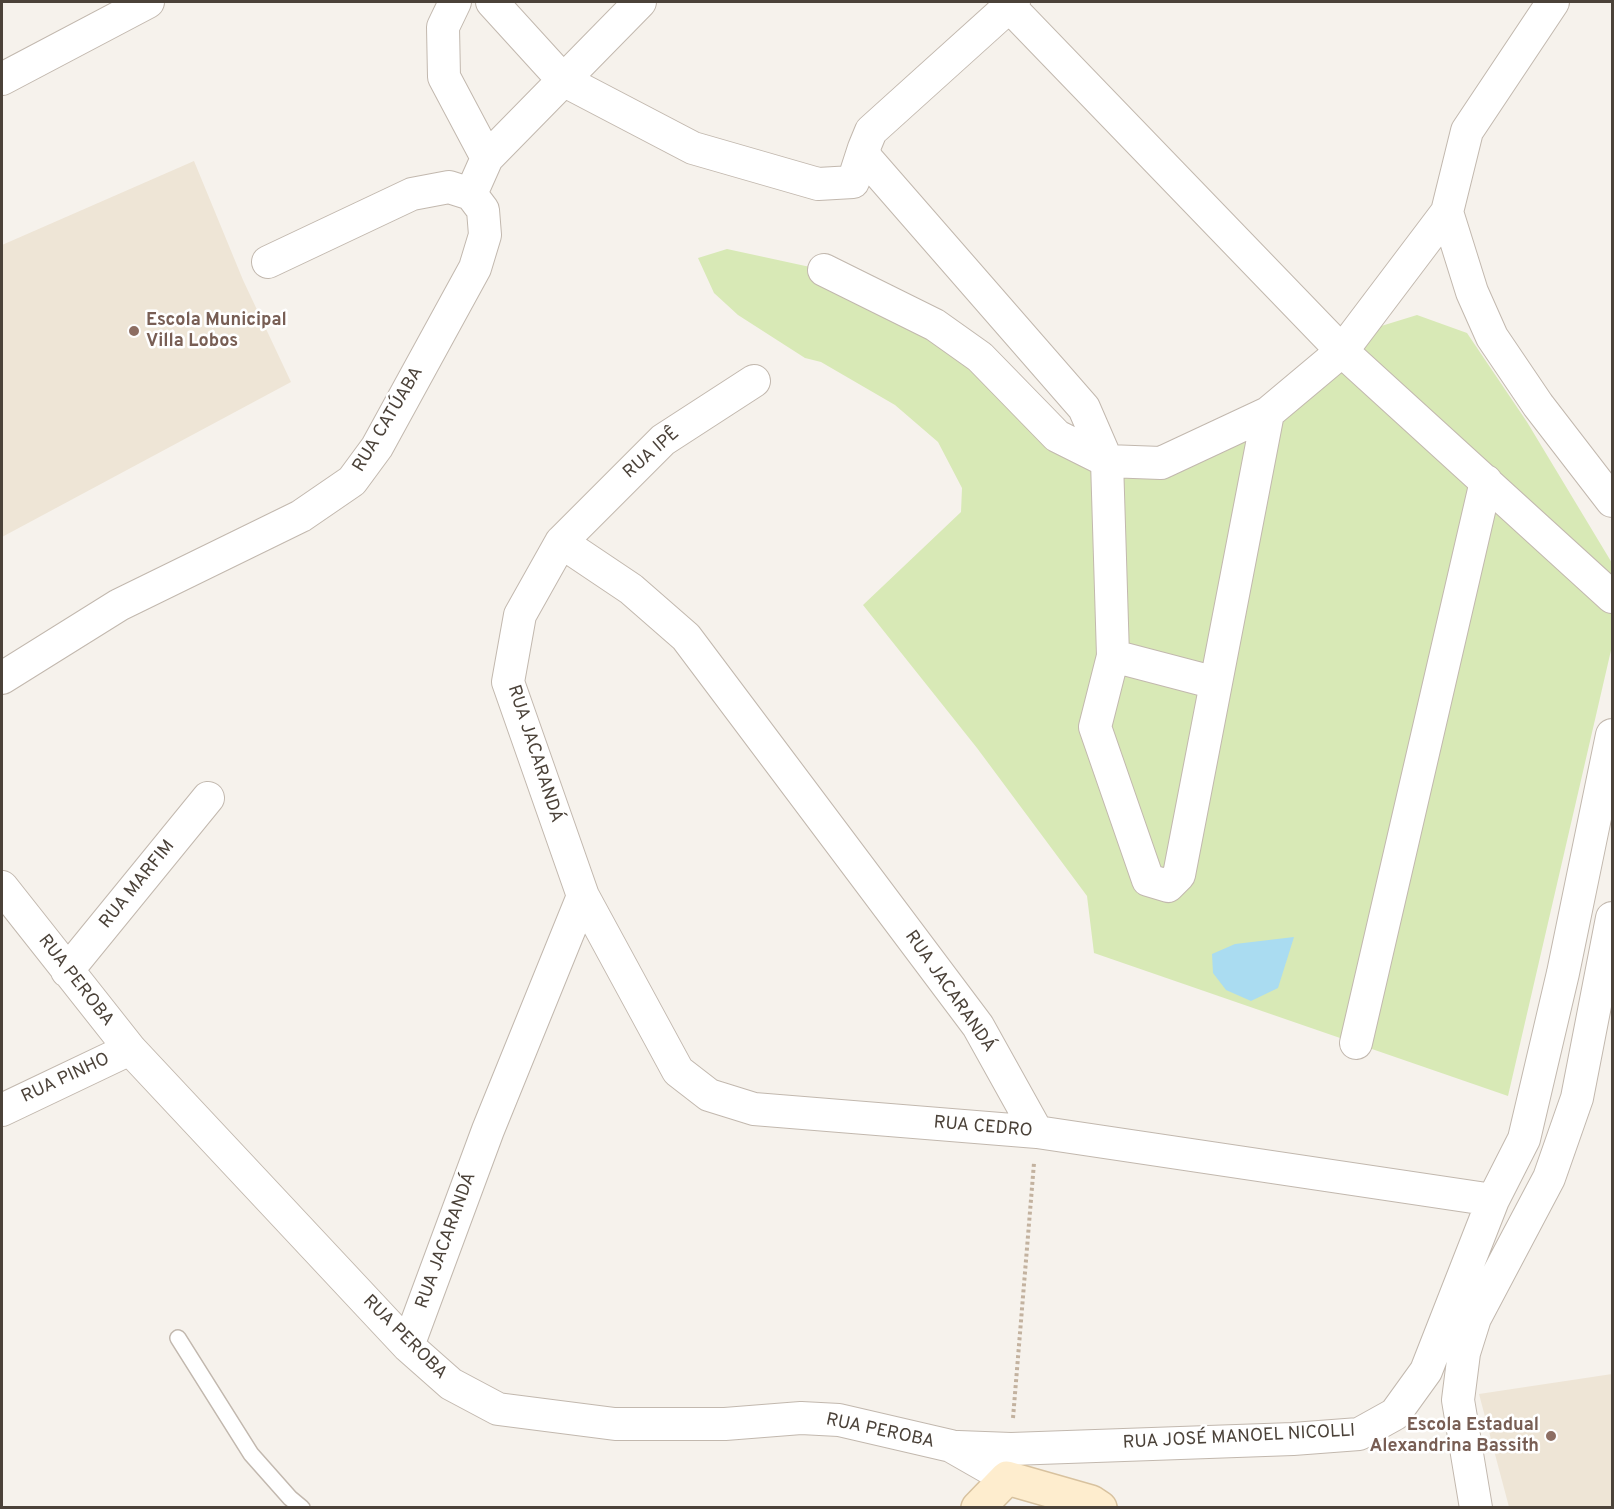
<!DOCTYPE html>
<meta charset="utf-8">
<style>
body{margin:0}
#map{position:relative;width:1614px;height:1509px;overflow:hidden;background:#f6f2ec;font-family:Overpass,sans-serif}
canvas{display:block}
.frame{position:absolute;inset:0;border:3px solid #4b4239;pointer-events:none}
</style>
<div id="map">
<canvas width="1614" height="1509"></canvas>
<div class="frame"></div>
</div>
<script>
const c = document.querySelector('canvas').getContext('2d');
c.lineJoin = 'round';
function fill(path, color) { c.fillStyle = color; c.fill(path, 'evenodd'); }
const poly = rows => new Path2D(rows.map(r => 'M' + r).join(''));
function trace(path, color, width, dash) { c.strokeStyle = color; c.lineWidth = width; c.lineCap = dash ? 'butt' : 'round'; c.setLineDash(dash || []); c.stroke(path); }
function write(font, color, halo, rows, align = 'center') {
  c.font = font + ' Overpass,sans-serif'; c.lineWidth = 5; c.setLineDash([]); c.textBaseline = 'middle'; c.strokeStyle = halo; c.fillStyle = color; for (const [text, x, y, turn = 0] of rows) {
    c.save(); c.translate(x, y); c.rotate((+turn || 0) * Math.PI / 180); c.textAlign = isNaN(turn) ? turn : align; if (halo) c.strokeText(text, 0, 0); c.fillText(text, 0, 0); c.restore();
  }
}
fill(poly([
 [194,161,243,280,291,382,2,537,2,245],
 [1612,1374,1612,1507,1509,1507,1479,1394]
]), '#eee5d6');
fill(poly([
 [727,249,824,270,935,325,1107,461,1214,439,1365,331,1417,315,1467,333,1527,422,1612,563,1612,646,1508,1096,1094,953,1087,896,977,748,863,605,961,512,962,488,938,442,895,405,821,362,805,358,738,315,714,293,698,258]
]), '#d8e9b6');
fill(poly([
 [1294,937,1278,988,1251,1001,1226,990,1213,973,1212,954,1235,944]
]), '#aadcf1');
const lane = poly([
 [178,1338,251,1454,290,1498,302,1508]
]);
const street = poly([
 [455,2,443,27,444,77,487,158],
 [492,2,563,80,693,148,818,184,853,182,864,148],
 [1014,2,871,131,864,148,866,158,1084,408,1107,461,1113,656,1095,727,1148,880,1168,886,1179,875,1268,413],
 [1553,2,1467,131,1447,212,1472,292,1492,337,1538,405,1612,501],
 [1009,6,1342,351,1612,597],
 [2,79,148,2],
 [471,194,487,158,640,2],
 [824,270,935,325,980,357,1057,436,1107,461,1161,463,1268,413,1342,351,1447,212],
 [561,542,663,440,754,381],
 [1113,656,1216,683],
 [2,678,119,605,301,516,352,481,377,447,475,268,485,235,483,210,471,194,449,187,412,194,268,262],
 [2,887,130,1049,408,1346,451,1384,498,1409,615,1424,725,1424,801,1418,839,1420,951,1446,1007,1478],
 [583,896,678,1071,709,1095,754,1109,1037,1132,1493,1200],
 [67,971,208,798],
 [1356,1043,1486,481],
 [2,1110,130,1049],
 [408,1346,488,1130,583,896,508,682,520,615,561,542,631,589,686,637,978,1026,1037,1132],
 [958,1447,1011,1449,1293,1439,1359,1434,1395,1414,1426,1371,1493,1200,1524,1139,1563,973,1612,735],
 [1476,1508,1458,1400,1464,1353,1475,1318,1549,1178,1577,1098,1612,918]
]);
const secondary = poly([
 [978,1508,1007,1478,1091,1502,1100,1508]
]);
trace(lane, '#c2b8ae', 18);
trace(street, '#c2b8ae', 34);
trace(secondary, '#d8c29f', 36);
trace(poly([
 [1013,1418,1034,1163]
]), '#c3b29f', 4, [3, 3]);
trace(lane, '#fff', 15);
trace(street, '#fff', 32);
trace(secondary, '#feedce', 33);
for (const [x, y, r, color] of [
 [134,331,6,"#8d6e63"],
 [1551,1436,6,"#8d6e63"]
]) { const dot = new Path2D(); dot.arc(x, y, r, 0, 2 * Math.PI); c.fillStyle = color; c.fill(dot); trace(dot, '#fff', 2); }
write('bold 18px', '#785e54', '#fff', [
 ["Escola Municipal",146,321],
 ["Villa Lobos",146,342],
 ["Escola Estadual",1539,1426,"right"],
 ["Alexandrina Bassith",1539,1447,"right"]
], 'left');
write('18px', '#4b4239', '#fff', [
 ["RUA CATÚABA",389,420,-59],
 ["RUA IPÊ",652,454,-41],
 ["RUA JACARANDÁ",534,754,72],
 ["RUA MARFIM",138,885,-51],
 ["RUA PEROBA",75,981,52],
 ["RUA JACARANDÁ",949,992,55],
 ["RUA PINHO",66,1079,-25],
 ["RUA CEDRO",983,1128,5],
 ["RUA JACARANDÁ",447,1241,-70],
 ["RUA PEROBA",404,1338,45],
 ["RUA PEROBA",880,1432,12],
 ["RUA JOSÉ MANOEL NICOLLI",1239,1438,-3]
]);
</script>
